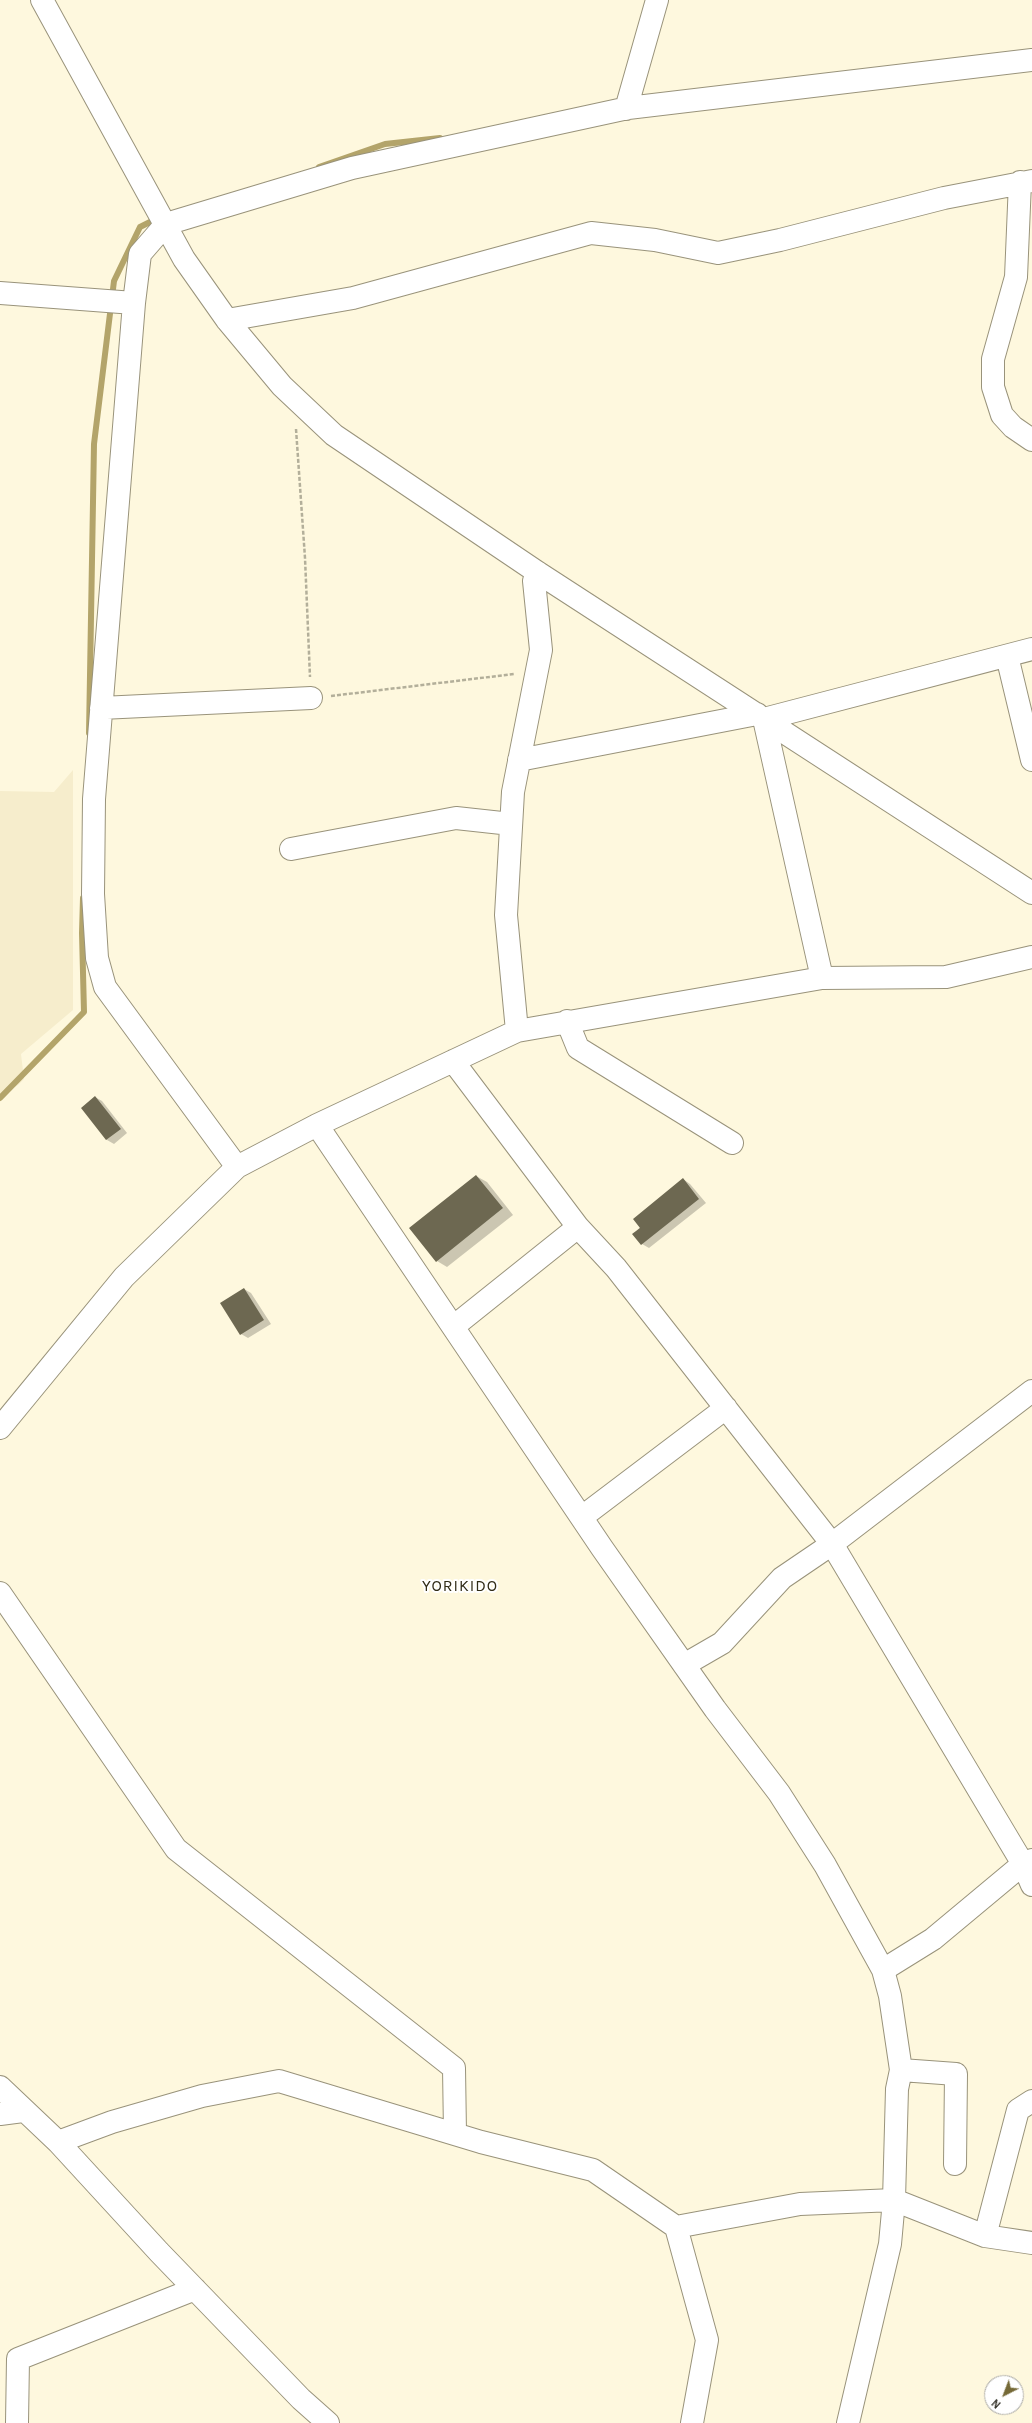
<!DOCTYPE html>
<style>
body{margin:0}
#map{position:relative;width:1032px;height:2423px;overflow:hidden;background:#fef8de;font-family:Karla,sans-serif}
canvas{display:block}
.north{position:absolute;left:984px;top:2375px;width:40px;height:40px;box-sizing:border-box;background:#fff;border:1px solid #abaaa6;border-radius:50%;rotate:222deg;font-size:11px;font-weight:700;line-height:16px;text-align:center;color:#2c2a20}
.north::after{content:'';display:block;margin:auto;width:14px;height:18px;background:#756936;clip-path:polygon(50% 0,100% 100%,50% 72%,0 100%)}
</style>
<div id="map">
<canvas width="1032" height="2423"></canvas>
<div class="north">N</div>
</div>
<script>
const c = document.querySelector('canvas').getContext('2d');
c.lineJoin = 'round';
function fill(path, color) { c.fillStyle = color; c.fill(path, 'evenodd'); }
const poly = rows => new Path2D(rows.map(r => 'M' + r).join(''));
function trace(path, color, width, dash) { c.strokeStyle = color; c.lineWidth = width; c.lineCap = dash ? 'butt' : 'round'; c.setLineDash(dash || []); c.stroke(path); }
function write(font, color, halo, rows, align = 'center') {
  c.font = font + ' Karla,sans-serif'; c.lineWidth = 4; c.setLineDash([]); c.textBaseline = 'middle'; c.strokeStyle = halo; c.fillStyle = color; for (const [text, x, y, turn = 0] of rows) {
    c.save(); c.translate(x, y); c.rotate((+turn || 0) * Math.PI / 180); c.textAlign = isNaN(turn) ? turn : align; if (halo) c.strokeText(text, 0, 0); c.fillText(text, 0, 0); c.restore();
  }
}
fill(poly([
 [73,770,73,1010,21,1054,24,1079,18,1085,0,1095,0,791,54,792]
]), '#f6edcc');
fill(poly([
 [95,1097,102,1101,127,1133,114,1144,107,1140,82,1108],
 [476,1176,487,1182,513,1215,447,1267,437,1261],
 [683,1179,690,1184,706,1203,649,1248,642,1244,634,1234],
 [244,1289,251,1293,271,1324,248,1338,241,1334]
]), '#0003');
trace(poly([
 [319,167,385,144,440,138],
 [89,733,94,444,114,281,140,227,158,218],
 [0,1098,84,1012,82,933,83,898]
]), '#b3a46a', 6);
fill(poly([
 [95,1096,121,1129,106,1140,81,1108],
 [476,1175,503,1208,436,1262,409,1228],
 [683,1178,699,1199,641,1245,632,1234,640,1228,633,1219],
 [244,1288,264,1320,240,1335,220,1303]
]), '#6d6851');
const minor = poly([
 [42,0,184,259,227,320,282,386,334,435,537,572,1032,893],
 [626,109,657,0],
 [1020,182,1016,277,993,359,993,387,1002,415,1013,427,1032,440],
 [0,293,134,303],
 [227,320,353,298,591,233,655,240,718,253,780,240,944,198,1032,181],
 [1007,656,1032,760],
 [101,708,311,698],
 [519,760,757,714],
 [291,849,456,818,511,824],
 [822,978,764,719,1032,649],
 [567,1021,578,1048,732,1143],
 [517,1031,506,915,513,792,541,650,534,581,537,572],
 [453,1061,578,1227,453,1327],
 [317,1125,602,1548,715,1709,779,1793,825,1865,883,1970,890,1996,901,2070,897,2089,894,2200,890,2244,848,2423],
 [237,1167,105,987,97,958,93,894,94,799,134,303,140,254,166,224,352,168,628,108,1032,60],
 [578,1227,616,1268,832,1544,1023,1864,1032,1885],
 [0,1428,124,1277,237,1167,317,1125,517,1031,822,978,946,977,1032,957],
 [582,1517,726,1408],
 [0,1593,176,1849,454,2068,455,2133],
 [684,1665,722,1643,782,1578,832,1544,1032,1391],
 [883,1970,933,1939,1023,1864,1032,1860],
 [901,2070,956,2074,955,2164],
 [0,2087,58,2142,159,2252,301,2399,328,2423],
 [0,2114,23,2111],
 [58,2142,112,2122,202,2096,279,2081,481,2142,593,2170,676,2227,707,2340,692,2423],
 [676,2227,800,2204,894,2200,985,2236,1032,2243],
 [985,2236,1018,2110,1032,2101],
 [17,2423,18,2359,195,2289]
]);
trace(minor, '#99937b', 24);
trace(poly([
 [296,429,305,558,310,677],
 [331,696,514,674]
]), '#b3af9a', 2.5, [4, 2]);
trace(minor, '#fff', 22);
c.letterSpacing = '1px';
write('16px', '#312c17', '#fff', [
 ["YORIKIDO",460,1586]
]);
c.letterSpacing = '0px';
</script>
